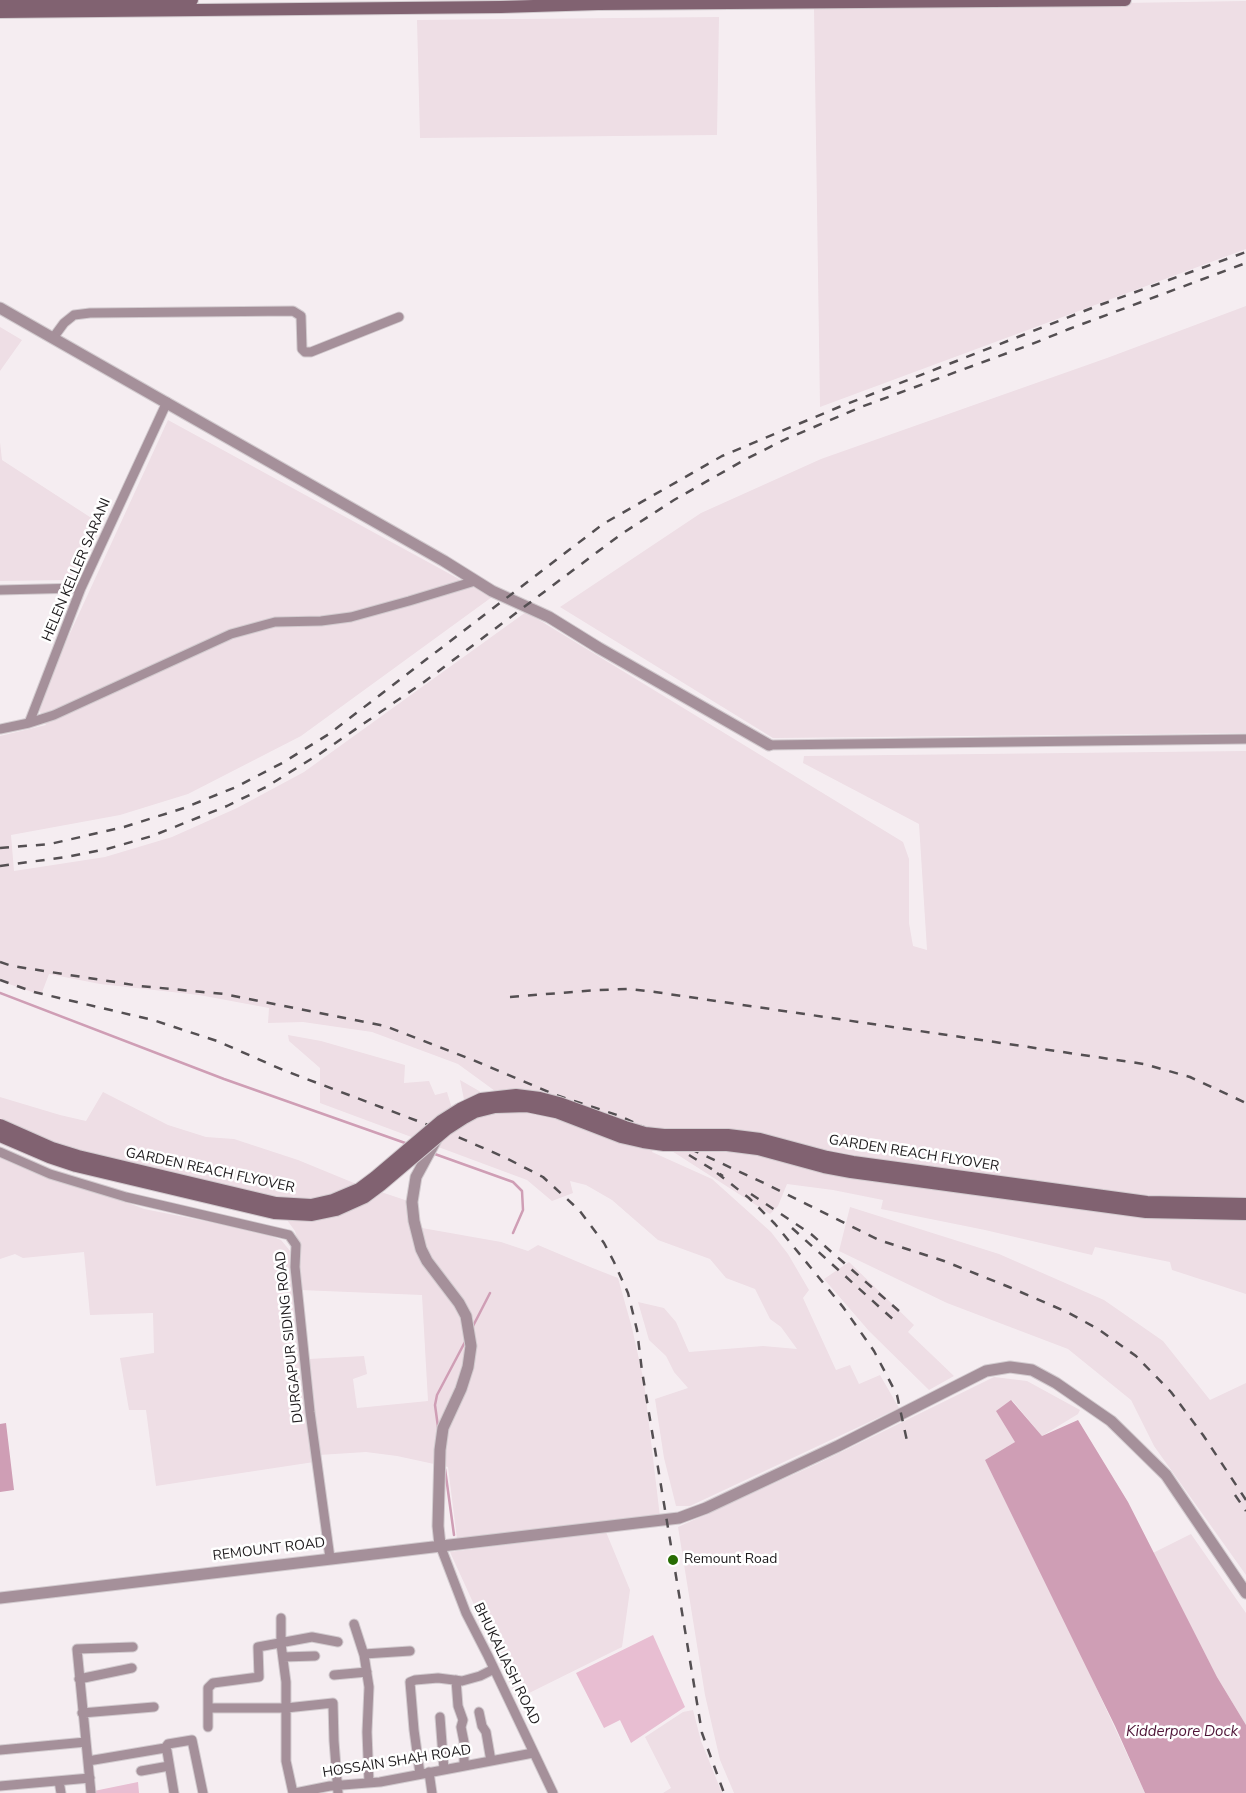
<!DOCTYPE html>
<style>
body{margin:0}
canvas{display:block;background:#f5edf1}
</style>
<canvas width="1246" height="1793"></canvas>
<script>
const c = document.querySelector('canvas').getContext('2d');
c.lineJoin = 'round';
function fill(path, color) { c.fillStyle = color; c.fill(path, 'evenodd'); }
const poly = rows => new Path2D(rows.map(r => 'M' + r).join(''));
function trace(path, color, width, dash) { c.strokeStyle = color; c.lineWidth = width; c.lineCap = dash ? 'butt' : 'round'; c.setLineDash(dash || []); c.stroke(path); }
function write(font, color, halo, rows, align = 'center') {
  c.font = font + ' "Nunito Sans",sans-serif'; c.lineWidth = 5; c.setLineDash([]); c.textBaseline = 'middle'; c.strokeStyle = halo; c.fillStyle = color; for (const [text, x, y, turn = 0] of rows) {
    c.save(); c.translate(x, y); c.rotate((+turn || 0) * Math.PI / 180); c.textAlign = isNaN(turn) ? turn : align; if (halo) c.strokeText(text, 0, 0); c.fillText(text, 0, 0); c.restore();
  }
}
fill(poly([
 [1246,1,1246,249,820,407,814,8],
 [719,17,717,135,420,138,417,20],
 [1246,306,1246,733,773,738,560,607,701,513,821,459,1107,358],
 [0,327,22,340,0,371],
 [168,420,492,597,301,736,188,794,120,815,11,835,14,871,105,857,172,837,237,808,304,772,526,612,903,842,909,859,909,923,913,946,927,950,919,824,803,763,804,756,1246,751,1246,1294,1172,1270,1170,1262,1095,1247,1092,1255,985,1230,881,1209,883,1200,833,1190,787,1184,778,1206,770,1214,664,1146,517,1107,458,1064,372,1032,303,1022,268,1023,269,1008,199,995,100,984,49,974,41,995,0,981,0,736,46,725,37,705],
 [0,442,2,460,96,521,70,580,0,581],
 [288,1035,321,1041,405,1065,404,1083,429,1081,435,1095,447,1092,454,1115,467,1114,460,1080,514,1111,556,1101,655,1143,652,1152,712,1179,771,1232,788,1254,809,1290,803,1298,836,1370,850,1365,859,1384,880,1375,899,1408,690,1506,676,1506,664,1458,655,1399,688,1388,674,1372,666,1356,649,1340,638,1302,664,1308,676,1322,689,1352,763,1346,797,1349,781,1327,770,1319,755,1289,726,1278,710,1259,658,1240,612,1200,586,1185,570,1181,573,1193,552,1201,527,1180,320,1103,320,1068,289,1041],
 [103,1092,168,1125,206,1137,234,1139,298,1160,354,1183,408,1201,422,1228,501,1242,528,1251,538,1245,590,1267,618,1278,632,1328,644,1382,660,1517,457,1539,448,1467,397,1456,366,1452,319,1455,309,1359,364,1356,367,1374,353,1379,357,1408,428,1401,422,1295,300,1290,299,1244,295,1231,284,1216,132,1184,35,1158,0,1144,0,1097,60,1115,86,1121],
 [0,1152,144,1209,261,1232,281,1240,291,1252,293,1301,314,1462,156,1486,146,1410,129,1410,120,1358,154,1353,153,1313,90,1315,84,1252,23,1258,15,1254,0,1259],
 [850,1207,999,1254,1104,1300,1163,1341,1210,1400,1246,1383,1246,1575,1154,1446,1131,1400,1068,1349,947,1303,839,1251],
 [849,1262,914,1325,908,1332,954,1376,929,1390,869,1331,824,1279],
 [994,1377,1027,1381,1080,1410,1078,1414,1042,1436,1012,1400,1015,1442,985,1460,1081,1655,1145,1793,734,1793,720,1760,705,1695,678,1527,817,1464],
 [606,1532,630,1590,622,1647,517,1699,450,1552],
 [1191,1534,1246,1613,1246,1725,1217,1677,1153,1553],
 [693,1710,701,1741,722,1793,663,1793,671,1788,645,1737,683,1712]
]), '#eedee5');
fill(poly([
 [653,1635,685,1707,631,1743,620,1720,604,1728,576,1673],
 [138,1782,139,1793,95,1793,94,1791]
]), '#e8bed2');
fill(poly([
 [1011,1400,1042,1436,1078,1420,1128,1502,1217,1677,1246,1725,1246,1793,1145,1793,1115,1726,985,1460,1015,1442,996,1411],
 [6,1423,14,1490,0,1492,0,1424]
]), '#cf9eb5');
trace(poly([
 [0,993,224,1079,408,1144],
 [432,1153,513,1182,522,1191,523,1210,513,1233],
 [472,1328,490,1293],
 [438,1427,435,1405,437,1395,466,1340],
 [445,1469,454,1535]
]), '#cf9eb5', 2.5);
const minor = poly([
 [53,338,64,323,74,315,90,313,293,311,301,316,302,349,305,352,311,352,399,317],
 [0,590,81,588],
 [29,723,54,715,231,634,275,622,321,621,351,617,409,601,475,581],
 [0,729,29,723,81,588,167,402],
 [769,745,1246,739],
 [0,1152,50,1174,126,1197,289,1235,296,1245,295,1267,310,1412,330,1558],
 [440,1545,466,1613,488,1656,553,1793],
 [281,1618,281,1644,286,1682,286,1761,293,1793],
 [354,1624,364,1655,369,1687,367,1732,369,1783],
 [364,1654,410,1651],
 [283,1657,315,1656],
 [334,1675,367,1672],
 [79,1679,132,1668],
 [456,1680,458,1706,463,1720,461,1727,464,1742,464,1766],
 [209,1708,286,1708,333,1703,334,1741,338,1793],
 [479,1712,482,1726,486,1732,491,1761],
 [82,1713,154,1707],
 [440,1717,444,1770],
 [208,1727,208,1688,213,1683,259,1677,258,1647,312,1637,338,1642],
 [165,1748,167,1751,174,1793],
 [0,1750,86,1742],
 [88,1761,165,1748,168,1744,192,1740,203,1793],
 [141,1771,169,1766],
 [429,1772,432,1793],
 [420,1774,414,1730,410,1682,415,1680,438,1678,462,1681,480,1676,494,1669],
 [59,1781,61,1793],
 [0,1786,90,1778],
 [91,1793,77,1649,133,1647],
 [295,1793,330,1786,380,1782,533,1753]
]);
const tertiary = poly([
 [0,308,444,561,492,591,549,617,599,648,769,745],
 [436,1140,416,1177,412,1202,414,1221,421,1249,427,1261,459,1303,466,1316,471,1346,468,1367,461,1389,443,1428,440,1450,438,1526,440,1545],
 [0,1598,679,1518,706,1508,838,1446,986,1371,1010,1367,1032,1370,1056,1383,1111,1421,1166,1475,1246,1593]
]);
const secondary = poly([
 [0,1,192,0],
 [0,12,501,7,598,4,1125,0]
]);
trace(minor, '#d2cbcf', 11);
trace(tertiary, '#d2cbcf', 13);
trace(secondary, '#d2cbcf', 14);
trace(minor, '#a5909a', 9);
trace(tertiary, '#a5909a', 11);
trace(secondary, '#816271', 12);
trace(poly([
 [0,848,50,844,124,827,184,808,236,787,284,762,329,734,603,524,722,456,839,407,1097,306,1246,252],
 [0,866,66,857,107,849,152,836,227,806,266,787,321,753,424,682,620,535,674,500,746,459,786,439,861,407,1032,344,1069,329,1246,263],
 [0,962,12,966,140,986,224,994,385,1026,473,1060,556,1095,620,1116,768,1185,879,1240,944,1261,1009,1287,1067,1312,1098,1329,1136,1356,1171,1392,1203,1435,1246,1500],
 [0,980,34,992,153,1020,217,1041,283,1070,444,1131,504,1157,543,1177,579,1210,604,1243,614,1262,628,1293,637,1330,642,1371,702,1733,724,1793],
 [510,997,597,990,630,989,655,992,1144,1064,1190,1077,1246,1103],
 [689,1155,723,1176],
 [717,1173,749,1198,775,1224,843,1307,874,1351,897,1395,907,1441],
 [751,1194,811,1234,899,1311],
 [792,1228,896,1322],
 [1235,1495,1246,1511]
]), '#544f52', 2.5, [9, 9]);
const secondaryBridge = poly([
 [0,1125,52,1148,78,1156,276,1203,311,1205,333,1200,359,1189,375,1177,441,1121,460,1109,481,1099,516,1095,540,1098,559,1103,625,1127,645,1133,664,1135,728,1135,760,1139,827,1157,853,1162,1147,1202,1246,1204],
 [0,1136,49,1157,76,1166,274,1213,312,1215,336,1210,365,1197,381,1185,447,1129,464,1118,475,1112,495,1107,527,1106,556,1112,621,1137,643,1142,664,1145,727,1145,758,1149,824,1167,851,1172,1146,1212,1246,1214]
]);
trace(secondaryBridge, '#d2cbcf', 14, []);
trace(secondaryBridge, '#816271', 12);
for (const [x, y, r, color] of [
 [673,1560,6,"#286c03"]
]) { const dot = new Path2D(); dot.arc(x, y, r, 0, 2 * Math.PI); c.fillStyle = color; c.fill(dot); trace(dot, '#fff', 2); }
write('14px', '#1d1a1c', '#fff', [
 ["HELEN KELLER SARANI",77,570,-67],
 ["GARDEN REACH FLYOVER",914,1154,9],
 ["GARDEN REACH FLYOVER",210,1171,12],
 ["DURGAPUR SIDING ROAD",290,1337,-96],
 ["REMOUNT ROAD",269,1550,-7],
 ["BHUKALIASH ROAD",506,1664,64],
 ["HOSSAIN SHAH ROAD",397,1762,-9]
]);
write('14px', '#1d1a1c', '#fff', [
 ["Remount Road",684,1560]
], 'left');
write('italic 15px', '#4f1537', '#fff', [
 ["Kidderpore Dock",1182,1732]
]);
</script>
